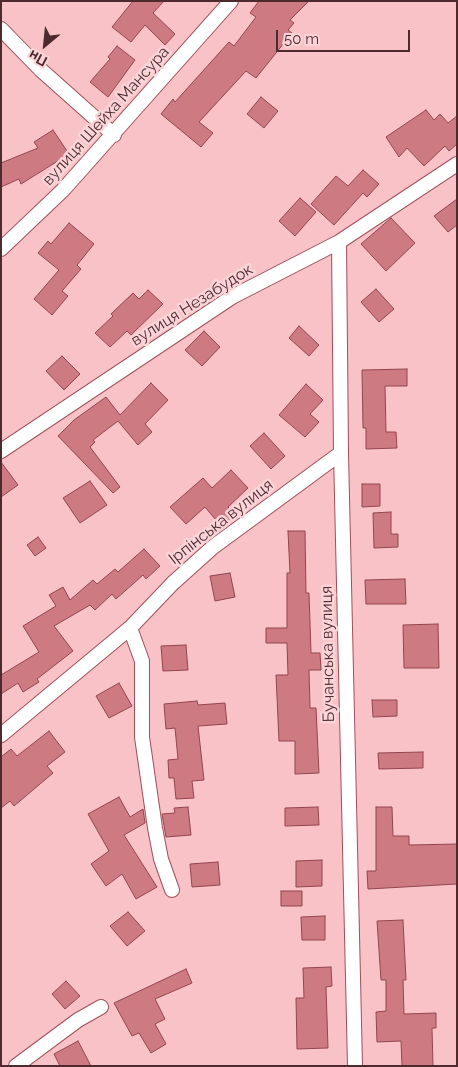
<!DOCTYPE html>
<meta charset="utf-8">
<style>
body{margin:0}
#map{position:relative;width:458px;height:1067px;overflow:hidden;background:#f8c2c6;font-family:Raleway,sans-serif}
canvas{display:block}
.frame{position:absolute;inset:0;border:2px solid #4d2a2e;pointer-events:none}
.north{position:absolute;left:20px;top:20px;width:50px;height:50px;-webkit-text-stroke:4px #fad4d7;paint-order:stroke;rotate:208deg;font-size:14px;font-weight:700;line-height:20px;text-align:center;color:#4d2a2e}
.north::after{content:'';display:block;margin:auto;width:18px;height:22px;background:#4d2a2e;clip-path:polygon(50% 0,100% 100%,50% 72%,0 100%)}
.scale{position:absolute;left:276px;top:30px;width:134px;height:22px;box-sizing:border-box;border:2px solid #4d2a2e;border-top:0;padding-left:6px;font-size:15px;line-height:18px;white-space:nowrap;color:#4d2a2e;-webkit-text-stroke:4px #fad4d7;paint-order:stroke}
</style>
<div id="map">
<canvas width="458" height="1067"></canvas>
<div class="frame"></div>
<div class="north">Пн</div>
<div class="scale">50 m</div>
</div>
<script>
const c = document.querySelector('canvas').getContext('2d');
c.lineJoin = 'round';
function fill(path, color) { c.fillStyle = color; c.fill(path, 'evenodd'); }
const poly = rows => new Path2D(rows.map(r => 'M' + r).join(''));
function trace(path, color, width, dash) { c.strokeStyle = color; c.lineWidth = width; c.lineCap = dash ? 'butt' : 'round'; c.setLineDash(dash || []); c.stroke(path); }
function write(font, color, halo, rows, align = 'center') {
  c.font = font + ' Raleway,sans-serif'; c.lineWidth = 5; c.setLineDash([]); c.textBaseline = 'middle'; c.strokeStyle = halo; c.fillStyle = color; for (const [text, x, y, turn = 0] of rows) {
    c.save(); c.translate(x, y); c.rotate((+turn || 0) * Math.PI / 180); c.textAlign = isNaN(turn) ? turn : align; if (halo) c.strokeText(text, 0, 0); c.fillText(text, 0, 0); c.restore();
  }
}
const building = poly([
 [133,1,164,1,153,13,175,34,165,45,145,25,131,42,112,27,133,1],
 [259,1,309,1,290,20,294,23,288,30,292,33,256,78,246,71,199,122,213,133,201,147,161,114,173,99,175,102,229,42,234,46,256,17,250,13,259,1],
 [117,46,135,60,108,97,90,82,110,59,108,57,117,46],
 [261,97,278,111,264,128,247,114,261,97],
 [426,110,434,120,440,114,448,123,457,116,457,144,449,151,445,146,424,166,407,148,399,157,386,137,426,110],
 [53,130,69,154,21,184,19,179,1,187,1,163,38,148,34,142,53,130],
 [363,170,379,184,367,197,363,193,334,225,311,204,336,176,348,186,363,170],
 [300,198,316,212,295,236,279,221,300,198],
 [457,199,457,225,448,232,434,216,457,199],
 [391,218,415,243,386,271,361,244,391,218],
 [69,223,94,244,77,265,81,269,62,291,68,296,52,315,34,299,59,270,38,253,48,241,51,244,69,223],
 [376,289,394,309,379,322,361,302,376,289],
 [148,290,163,304,131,335,127,331,110,347,95,333,113,316,111,314,133,293,139,299,148,290],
 [299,326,319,345,309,356,289,338,299,326],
 [204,331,220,347,202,366,185,350,204,331],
 [62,356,80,374,64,390,46,371,62,356],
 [407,369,407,386,385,386,386,432,396,432,397,448,366,449,366,428,363,428,362,370,407,369],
 [151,383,168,400,145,424,152,432,138,445,118,421,93,440,95,442,90,447,120,487,113,493,58,436,74,420,106,397,120,415,151,383],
 [306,384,323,400,310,414,319,422,305,437,279,415,306,384],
 [264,433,285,456,271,469,250,446,264,433],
 [1,462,18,485,1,497,1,462],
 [231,470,248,488,228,507,235,514,221,526,205,507,186,524,170,507,203,478,212,488,231,470],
 [90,481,107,505,80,523,63,498,90,481],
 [362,484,380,484,380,506,362,507,362,484],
 [391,512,391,534,398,534,398,547,374,548,373,513,391,512],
 [288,531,305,531,306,593,309,593,311,653,320,653,321,670,309,670,310,708,316,708,319,773,295,774,295,741,279,741,276,675,288,675,287,643,266,643,266,628,287,628,287,573,290,573,288,531],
 [38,537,46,548,35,556,27,545,38,537],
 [144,549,160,566,146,579,143,575,116,599,112,594,95,610,90,605,54,626,73,651,37,679,39,682,23,692,18,683,1,694,1,675,39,652,23,626,56,606,49,595,63,587,70,600,93,580,97,584,115,569,118,572,144,549],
 [230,573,235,597,215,601,210,576,230,573],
 [405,579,406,604,366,604,365,580,405,579],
 [438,624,439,668,404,668,403,625,438,624],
 [186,645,188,670,163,671,161,646,186,645],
 [119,683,132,706,109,718,96,696,119,683],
 [372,700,397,700,397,716,373,717,372,700],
 [197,701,198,705,225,703,227,724,198,726,204,780,192,781,194,798,176,799,174,778,169,778,168,760,178,759,175,728,166,729,164,704,197,701],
 [49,731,65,752,47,766,53,773,14,806,10,801,1,808,1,757,11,749,17,756,49,731],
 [423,752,423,768,379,769,378,753,423,752],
 [119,797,130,817,143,809,145,823,124,835,157,887,136,899,122,874,106,886,91,864,109,851,88,814,119,797],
 [188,807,191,835,166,837,162,814,175,813,174,808,188,807],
 [318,807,319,825,285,826,285,808,318,807],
 [376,807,392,807,393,836,409,836,409,845,457,844,457,884,368,889,367,871,376,871,376,807],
 [322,860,322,886,296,887,296,861,322,860],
 [218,862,220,885,192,887,190,864,218,862],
 [281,891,302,891,302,906,281,906,281,891],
 [128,912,145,931,127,946,110,926,128,912],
 [325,916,325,940,302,940,301,917,325,916],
 [403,920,406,980,403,980,404,1014,436,1013,436,1028,432,1028,433,1066,402,1066,401,1041,377,1042,376,1012,386,1011,386,980,381,980,377,921,403,920],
 [331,967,332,986,326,987,328,1048,297,1049,296,998,304,998,303,968,331,967],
 [186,969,192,983,155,999,165,1019,155,1024,166,1044,151,1053,139,1033,132,1036,114,1003,186,969],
 [66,981,80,996,65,1009,52,994,66,981],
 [78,1041,91,1066,60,1066,54,1054,78,1041]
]);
fill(building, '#ce7a83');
trace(building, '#92454f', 1);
const street = poly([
 [1,29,41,70,114,135],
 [339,242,341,453,355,1066],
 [1,249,63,190,231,1],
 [1,451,232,297,339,242,457,164],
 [130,628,142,661,142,737,155,828,161,859,172,890],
 [1,735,130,628,173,583,213,547,341,453],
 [16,1066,78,1020,101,1007]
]);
trace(street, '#9f505a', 16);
trace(street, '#fff', 14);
write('16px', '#4d2a2e', '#fad4d7', [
 ["вулиця Шейха Мансура",106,116,-48],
 ["вулиця Незабудок",192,305,-32],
 ["Ірпінська вулиця",221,522,-38],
 ["Бучанська вулиця",328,654,-91]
]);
</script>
